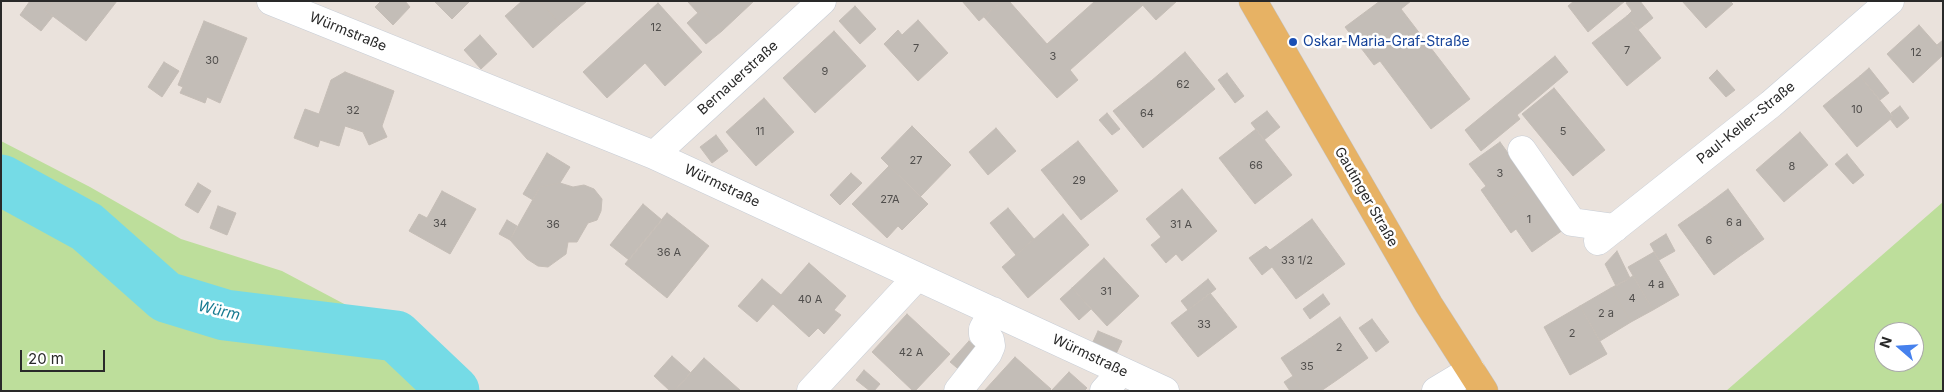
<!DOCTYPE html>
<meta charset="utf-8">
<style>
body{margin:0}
#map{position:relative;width:1944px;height:392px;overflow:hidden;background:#eae2dc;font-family:Inter,sans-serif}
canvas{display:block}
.frame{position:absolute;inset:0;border:2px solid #292929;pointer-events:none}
.north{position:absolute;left:1874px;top:322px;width:50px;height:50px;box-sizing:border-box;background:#fff;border:1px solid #a9a9a9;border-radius:50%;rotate:289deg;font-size:14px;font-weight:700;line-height:20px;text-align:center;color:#292929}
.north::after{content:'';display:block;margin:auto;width:18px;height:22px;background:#4681ed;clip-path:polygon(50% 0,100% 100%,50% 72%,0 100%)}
.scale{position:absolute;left:20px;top:350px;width:85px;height:22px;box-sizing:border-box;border:2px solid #292929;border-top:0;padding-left:6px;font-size:15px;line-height:18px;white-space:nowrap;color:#292929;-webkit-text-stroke:4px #fff;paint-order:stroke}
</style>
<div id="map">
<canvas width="1944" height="392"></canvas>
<div class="frame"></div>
<div class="north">N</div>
<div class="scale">20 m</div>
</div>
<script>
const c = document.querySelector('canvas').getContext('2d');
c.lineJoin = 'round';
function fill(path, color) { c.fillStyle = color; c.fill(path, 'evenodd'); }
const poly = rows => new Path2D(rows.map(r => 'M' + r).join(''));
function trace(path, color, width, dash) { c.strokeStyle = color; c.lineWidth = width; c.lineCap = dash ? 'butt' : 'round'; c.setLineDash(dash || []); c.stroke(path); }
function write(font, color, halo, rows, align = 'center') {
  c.font = font + ' Inter,sans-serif'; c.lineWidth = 5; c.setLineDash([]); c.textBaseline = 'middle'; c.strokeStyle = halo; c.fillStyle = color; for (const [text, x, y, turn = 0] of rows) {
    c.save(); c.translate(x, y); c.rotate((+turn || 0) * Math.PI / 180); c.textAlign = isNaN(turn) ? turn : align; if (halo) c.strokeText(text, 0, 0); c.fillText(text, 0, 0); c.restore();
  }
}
fill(poly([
 [1,141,90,187,181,239,282,271,348,306,419,324,469,384,477,391,1,391],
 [1943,202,1943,391,1726,391],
 [1884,332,1914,332,1914,362,1884,362]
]), '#bdde9b');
trace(poly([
 [1,180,87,227,166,297,225,315,396,336,454,391]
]), '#75dbe6', 51);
const building = poly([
 [30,1,53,1,46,11,53,16,41,31,20,15,30,1],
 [53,1,117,1,86,41,46,11,53,1],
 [381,1,405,1,410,7,393,25,375,7,381,1],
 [434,1,470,1,452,19,434,1],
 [522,1,540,1,560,24,533,48,505,16,522,1],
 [540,1,585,1,586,2,560,24,540,1],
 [754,1,722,31,702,9,698,13,688,2,754,1],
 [962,1,1002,1,979,21,962,1],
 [1002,1,1009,1,1047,44,1095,1,1139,1,1143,5,1070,70,1078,80,1057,98,984,17,1002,1],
 [1139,1,1177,1,1156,20,1139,1],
 [1380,1,1411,1,1401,9,1470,99,1431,129,1380,61,1374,65,1345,27,1380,1],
 [1574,1,1625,1,1588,32,1568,6,1574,1],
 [1629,1,1640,1,1653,18,1638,30,1627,16,1632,11,1626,3,1629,1],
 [1682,1,1730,1,1733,4,1706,28,1682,1],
 [658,3,702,52,665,86,645,63,607,98,583,72,658,3],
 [855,6,876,29,860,44,839,21,855,6],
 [702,9,722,31,706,44,687,23,702,9],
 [1627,16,1661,58,1627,86,1592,43,1627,16],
 [918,20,948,53,918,81,884,44,898,30,902,35,918,20],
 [204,21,247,38,220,103,207,97,205,103,180,93,183,87,178,85,204,21],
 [1919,25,1943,52,1943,55,1913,83,1887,54,1919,25],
 [834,31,866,66,815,113,783,78,834,31],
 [480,35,497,54,481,69,464,50,480,35],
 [1943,40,1943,52,1937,45,1943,40],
 [1185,52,1215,89,1181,117,1151,81,1185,52],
 [1555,56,1568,72,1517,115,1520,119,1481,151,1465,130,1555,56],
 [164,62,179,71,162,97,148,87,164,62],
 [1869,68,1889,93,1880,100,1860,76,1869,68],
 [1717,70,1735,90,1726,97,1709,78,1717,70],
 [345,72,394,91,382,126,387,137,369,145,363,132,345,126,339,146,320,140,318,147,294,138,305,109,319,114,331,80,345,72],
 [1227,73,1244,96,1235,103,1218,80,1227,73],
 [1860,76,1893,117,1857,147,1823,106,1860,76],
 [1151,81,1181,117,1143,148,1113,111,1151,81],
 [1554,88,1605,150,1573,176,1522,114,1554,88],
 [764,98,794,132,756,166,726,132,764,98],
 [1900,106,1909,118,1897,128,1890,119,1893,117,1891,113,1900,106],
 [1267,111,1280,127,1264,140,1251,123,1267,111],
 [1107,113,1120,129,1112,135,1099,120,1107,113],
 [912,126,951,165,920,197,881,158,912,126],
 [996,128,1016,151,988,175,969,152,996,128],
 [1256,129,1292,175,1255,204,1219,158,1256,129],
 [1800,132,1828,165,1784,202,1756,170,1800,132],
 [716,135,728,151,712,163,700,147,716,135],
 [1078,141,1118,191,1081,220,1041,170,1078,141],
 [1500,142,1531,185,1495,210,1481,190,1486,186,1469,164,1500,142],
 [547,153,570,167,560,183,540,187,533,200,523,194,547,153],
 [1847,154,1864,175,1853,184,1835,164,1847,154],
 [889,166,928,204,902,230,898,226,887,238,852,204,889,166],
 [851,173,862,183,840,205,830,195,851,173],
 [198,183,211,191,198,213,185,205,198,183],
 [560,183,573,187,584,185,594,189,602,199,601,211,597,220,588,223,577,242,568,242,566,254,548,267,538,266,527,259,510,240,540,187,560,183],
 [1531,185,1563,230,1532,252,1516,229,1511,233,1495,210,1531,185],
 [1182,189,1217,231,1182,261,1176,254,1166,263,1151,245,1161,237,1146,219,1182,189],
 [1728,189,1764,239,1740,256,1704,207,1728,189],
 [442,191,476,209,450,254,409,231,419,214,427,218,442,191],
 [643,204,662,220,629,260,610,245,643,204],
 [218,206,236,213,227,235,210,228,218,206],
 [1704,207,1740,256,1714,275,1678,225,1704,207],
 [1008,208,1034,239,1016,255,990,223,1008,208],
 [667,213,709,246,667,298,625,264,667,213],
 [1063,214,1089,245,1028,298,1002,267,1063,214],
 [1312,219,1345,264,1296,299,1272,267,1262,275,1249,258,1266,246,1270,250,1312,219],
 [507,220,517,226,510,240,499,234,507,220],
 [1666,234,1675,251,1659,260,1650,244,1666,234],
 [1617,251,1630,278,1616,286,1605,264,1617,251],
 [1654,252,1679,295,1653,310,1628,267,1654,252],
 [1104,258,1139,296,1107,326,1072,288,1104,258],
 [809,263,846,296,834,310,841,315,824,334,818,328,809,337,773,304,809,263],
 [1633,276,1653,310,1631,322,1611,288,1633,276],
 [762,279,781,295,757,322,738,306,762,279],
 [1208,279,1216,289,1188,310,1181,301,1208,279],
 [1072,288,1091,309,1079,320,1060,299,1072,288],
 [1611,288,1631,322,1600,341,1580,306,1611,288],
 [1210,293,1237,327,1198,357,1171,323,1210,293],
 [1323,294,1330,304,1310,319,1303,309,1323,294],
 [1580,306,1607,354,1570,375,1544,327,1580,306],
 [907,314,950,354,915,391,913,391,872,352,907,314],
 [1340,317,1368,358,1337,380,1309,339,1340,317],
 [1372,319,1389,342,1376,352,1359,328,1372,319],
 [1098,331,1122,341,1116,354,1092,344,1098,331],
 [1309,339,1337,380,1321,391,1303,391,1281,358,1309,339],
 [969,341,980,350,962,372,950,362,969,341],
 [672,356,691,373,674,391,670,391,654,376,672,356],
 [1015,357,1051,389,1049,391,984,391,1015,357],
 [704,358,741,391,674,391,704,358],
 [864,370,880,384,874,391,870,391,856,380,864,370],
 [1069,372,1087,388,1084,391,1051,391,1069,372],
 [1293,376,1303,391,1290,391,1284,382,1293,376]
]);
fill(building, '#c3bdb7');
trace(building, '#c5bdb6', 1);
const minor = poly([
 [271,1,654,155,1165,391],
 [1522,150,1572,222,1615,228],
 [654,155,822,1],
 [1598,241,1771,104,1890,1],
 [811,391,917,277],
 [958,391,988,353,991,346,990,340,983,334,983,329,993,311],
 [1104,391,1122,371],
 [1436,391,1471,370]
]);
const major = poly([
 [1253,1,1429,305,1484,391]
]);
trace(minor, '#c7cdd6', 29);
trace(major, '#c3c3c3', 29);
trace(minor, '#fff', 28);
trace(major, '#e7b264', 28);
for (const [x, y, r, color] of [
 [1293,42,5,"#1a4fb4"]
]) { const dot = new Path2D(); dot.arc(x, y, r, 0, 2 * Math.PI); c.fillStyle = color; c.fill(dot); trace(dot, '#fff', 2); }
write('11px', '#504e4c', null, [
 ["12",656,28],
 ["7",916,49],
 ["7",1627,51],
 ["12",1916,53],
 ["3",1053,57],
 ["30",212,61],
 ["9",825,72],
 ["62",1183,85],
 ["10",1857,110],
 ["32",353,111],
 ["64",1147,114],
 ["11",760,132],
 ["5",1563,132],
 ["27",916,161],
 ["66",1256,166],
 ["8",1792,167],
 ["3",1500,174],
 ["29",1079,181],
 ["27A",890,200],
 ["1",1529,220],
 ["6 a",1734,223],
 ["34",440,224],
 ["36",553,225],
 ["31 A",1181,225],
 ["6",1709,241],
 ["36 A",669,253],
 ["33 1/2",1297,261],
 ["4 a",1656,285],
 ["31",1106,292],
 ["4",1632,299],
 ["40 A",810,300],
 ["2 a",1606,314],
 ["33",1204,325],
 ["2",1572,334],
 ["2",1339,348],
 ["42 A",911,353],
 ["35",1307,367]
]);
write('14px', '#292929', '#fff', [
 ["Würmstraße",348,32,22],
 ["Bernauerstraße",738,78,-42],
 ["Paul-Keller-Straße",1746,123,-39],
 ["Würmstraße",722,186,25],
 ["Gautinger Straße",1366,197,60],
 ["Würmstraße",1090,356,25]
]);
write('14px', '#164399', '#fff', [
 ["Oskar-Maria-Graf-Straße",1303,42]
], 'left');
write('italic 15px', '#167a90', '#fff', [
 ["Würm",219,311,13]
]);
</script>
